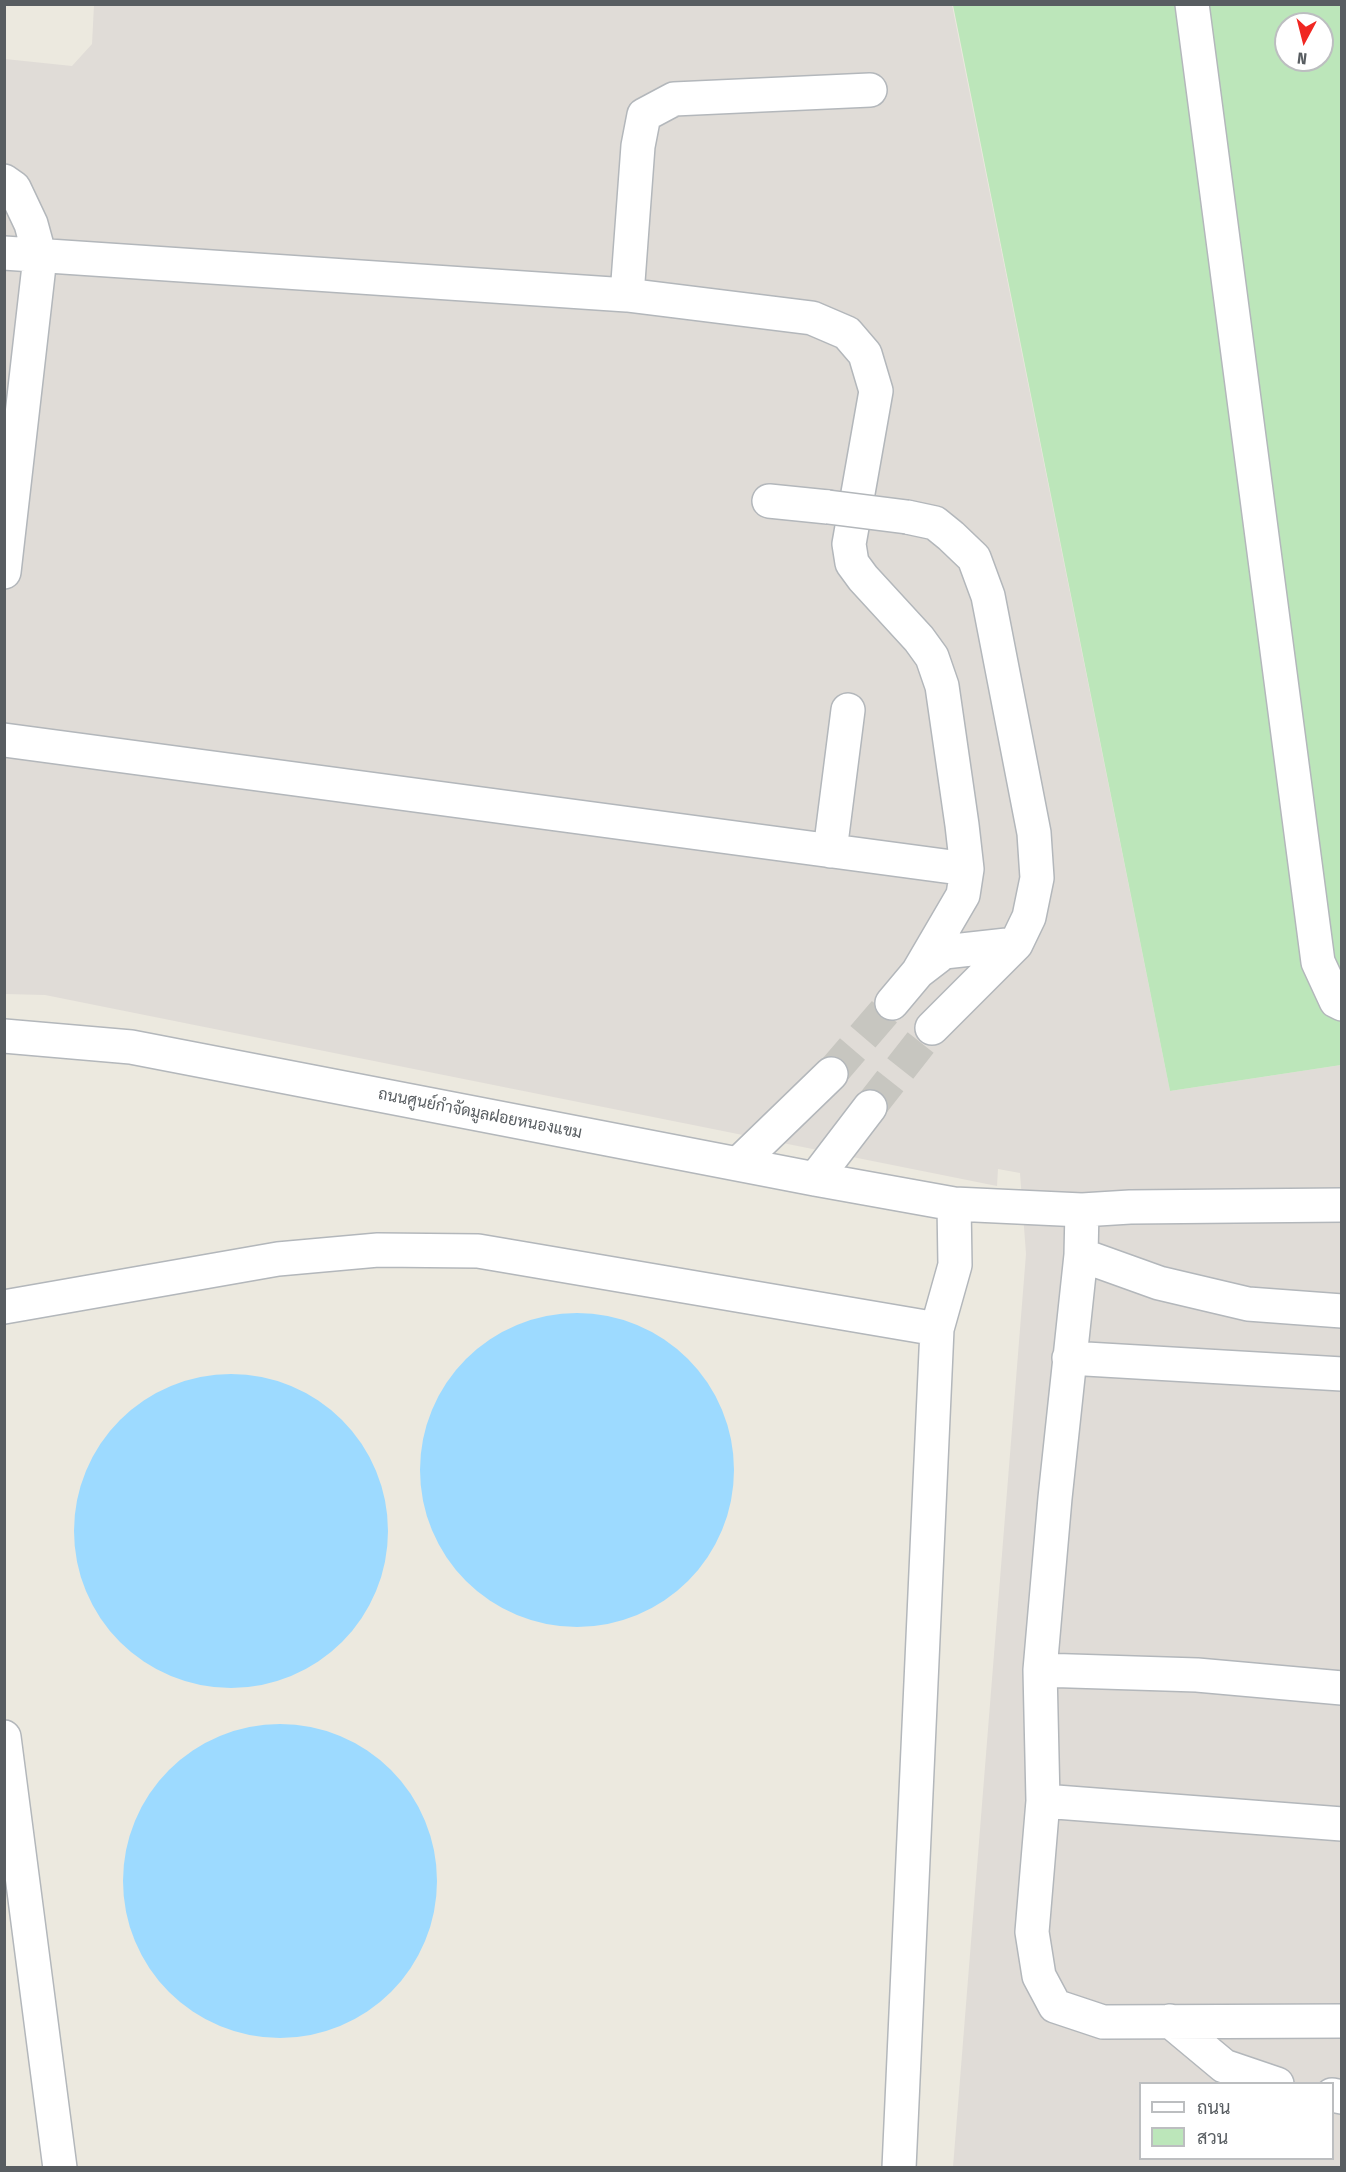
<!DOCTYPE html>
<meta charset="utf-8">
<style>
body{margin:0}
#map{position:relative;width:1346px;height:2172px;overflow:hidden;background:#ece9df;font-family:"Fira Sans Condensed",Sarabun,sans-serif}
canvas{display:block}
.frame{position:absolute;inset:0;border:6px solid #585d61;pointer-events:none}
.legend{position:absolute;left:1139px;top:2082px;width:195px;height:78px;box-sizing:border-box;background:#fff;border:2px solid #bcbec0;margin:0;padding:8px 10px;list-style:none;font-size:18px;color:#585d61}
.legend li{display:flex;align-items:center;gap:12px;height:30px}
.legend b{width:30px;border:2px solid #bcbec0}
.north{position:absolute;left:1274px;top:12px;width:60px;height:60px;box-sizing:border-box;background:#fff;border:2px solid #bcbec0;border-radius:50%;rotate:187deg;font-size:16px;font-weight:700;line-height:24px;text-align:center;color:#585d61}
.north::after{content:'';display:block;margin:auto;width:21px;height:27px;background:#f02722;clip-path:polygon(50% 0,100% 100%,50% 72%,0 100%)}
</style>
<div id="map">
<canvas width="1346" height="2172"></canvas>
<div class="frame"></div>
<ul class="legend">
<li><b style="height:8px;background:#fff"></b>ถนน</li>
<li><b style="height:16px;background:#bce6ba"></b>สวน</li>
</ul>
<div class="north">N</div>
</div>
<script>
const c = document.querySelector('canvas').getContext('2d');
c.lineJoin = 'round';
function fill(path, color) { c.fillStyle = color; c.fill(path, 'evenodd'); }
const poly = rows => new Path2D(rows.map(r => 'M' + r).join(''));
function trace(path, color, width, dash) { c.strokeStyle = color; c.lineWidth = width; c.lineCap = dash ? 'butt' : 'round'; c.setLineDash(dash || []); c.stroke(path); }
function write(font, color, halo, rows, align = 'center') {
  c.font = font + ' "Fira Sans Condensed",Sarabun,sans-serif'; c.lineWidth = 5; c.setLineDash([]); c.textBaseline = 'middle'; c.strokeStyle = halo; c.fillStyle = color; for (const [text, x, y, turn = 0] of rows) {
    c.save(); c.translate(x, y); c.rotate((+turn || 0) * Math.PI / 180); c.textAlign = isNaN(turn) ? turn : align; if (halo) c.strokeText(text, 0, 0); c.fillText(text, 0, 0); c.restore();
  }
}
fill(poly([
 [94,5,952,5,1170,1091,1341,1065,1341,2167,953,2167,1026,1254,1020,1173,998,1169,997,1186,45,995,5,994,5,59,72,66,92,44],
 [1140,2084,1332,2084,1332,2158,1140,2158]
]), '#e0dcd7');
fill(poly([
 [953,5,1341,5,1341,1065,1170,1091],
 [1286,24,1322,24,1322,60,1286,60]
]), '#bce6ba');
fill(poly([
 '420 1470a157 157 0 1 1 314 0a157 157 0 1 1-314 0Z',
 '74 1531a157 157 0 1 1 314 0a157 157 0 1 1-314 0Z',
 '123 1881a157 157 0 1 1 314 0a157 157 0 1 1-314 0Z'
]), '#9ddaff');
trace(poly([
 [831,1074,892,1003],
 [870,1107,932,1028]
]), '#c7c6c0', 33, [33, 16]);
const minor = poly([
 [1192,4,1318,962,1336,1001,1342,1004],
 [4,181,14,188,31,224,40,257,4,572],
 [4,253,627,295,812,318,847,333,865,354,876,391,849,544,852,563,863,578,919,639,932,657,942,686,962,825,967,869,963,895,918,972],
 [627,295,638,146,644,115,674,99,870,90],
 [769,501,828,507],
 [907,517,935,523,951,536,974,558,988,596,1034,833,1037,878,1029,917,1016,944],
 [4,740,967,869],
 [830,851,848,710],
 [892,1003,918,972,944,952,1016,944,932,1028],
 [4,1036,131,1047,815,1179,954,1204,1082,1210,1130,1207,1342,1205],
 [738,1164,831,1074],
 [815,1179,870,1107],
 [1082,1210,1081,1255,1055,1498,1040,1670,1043,1801,1032,1932,1039,1976,1055,2006,1103,2022,1342,2021],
 [1081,1255,1159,1283,1248,1304,1342,1311],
 [4,1307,278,1259,378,1250,478,1251,937,1329],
 [1069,1358,1342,1374],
 [1040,1670,1197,1675,1342,1688],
 [4,1737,60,2168],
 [1043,1801,1342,1824],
 [1170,2021,1224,2066,1277,2084],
 [1332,2095,1342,2097],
 [899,2168,937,1329,955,1265,954,1204]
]);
trace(minor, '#b3b7bb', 36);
trace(minor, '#fff', 33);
const minorBridge = poly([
 [828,507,907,517]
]);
trace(minorBridge, '#b3b7bb', 36, []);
trace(minorBridge, '#fff', 33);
write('16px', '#585d61', '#fff', [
 ["ถนนศูนย์กำจัดมูลฝอยหนองแขม",480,1114,11]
]);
</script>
